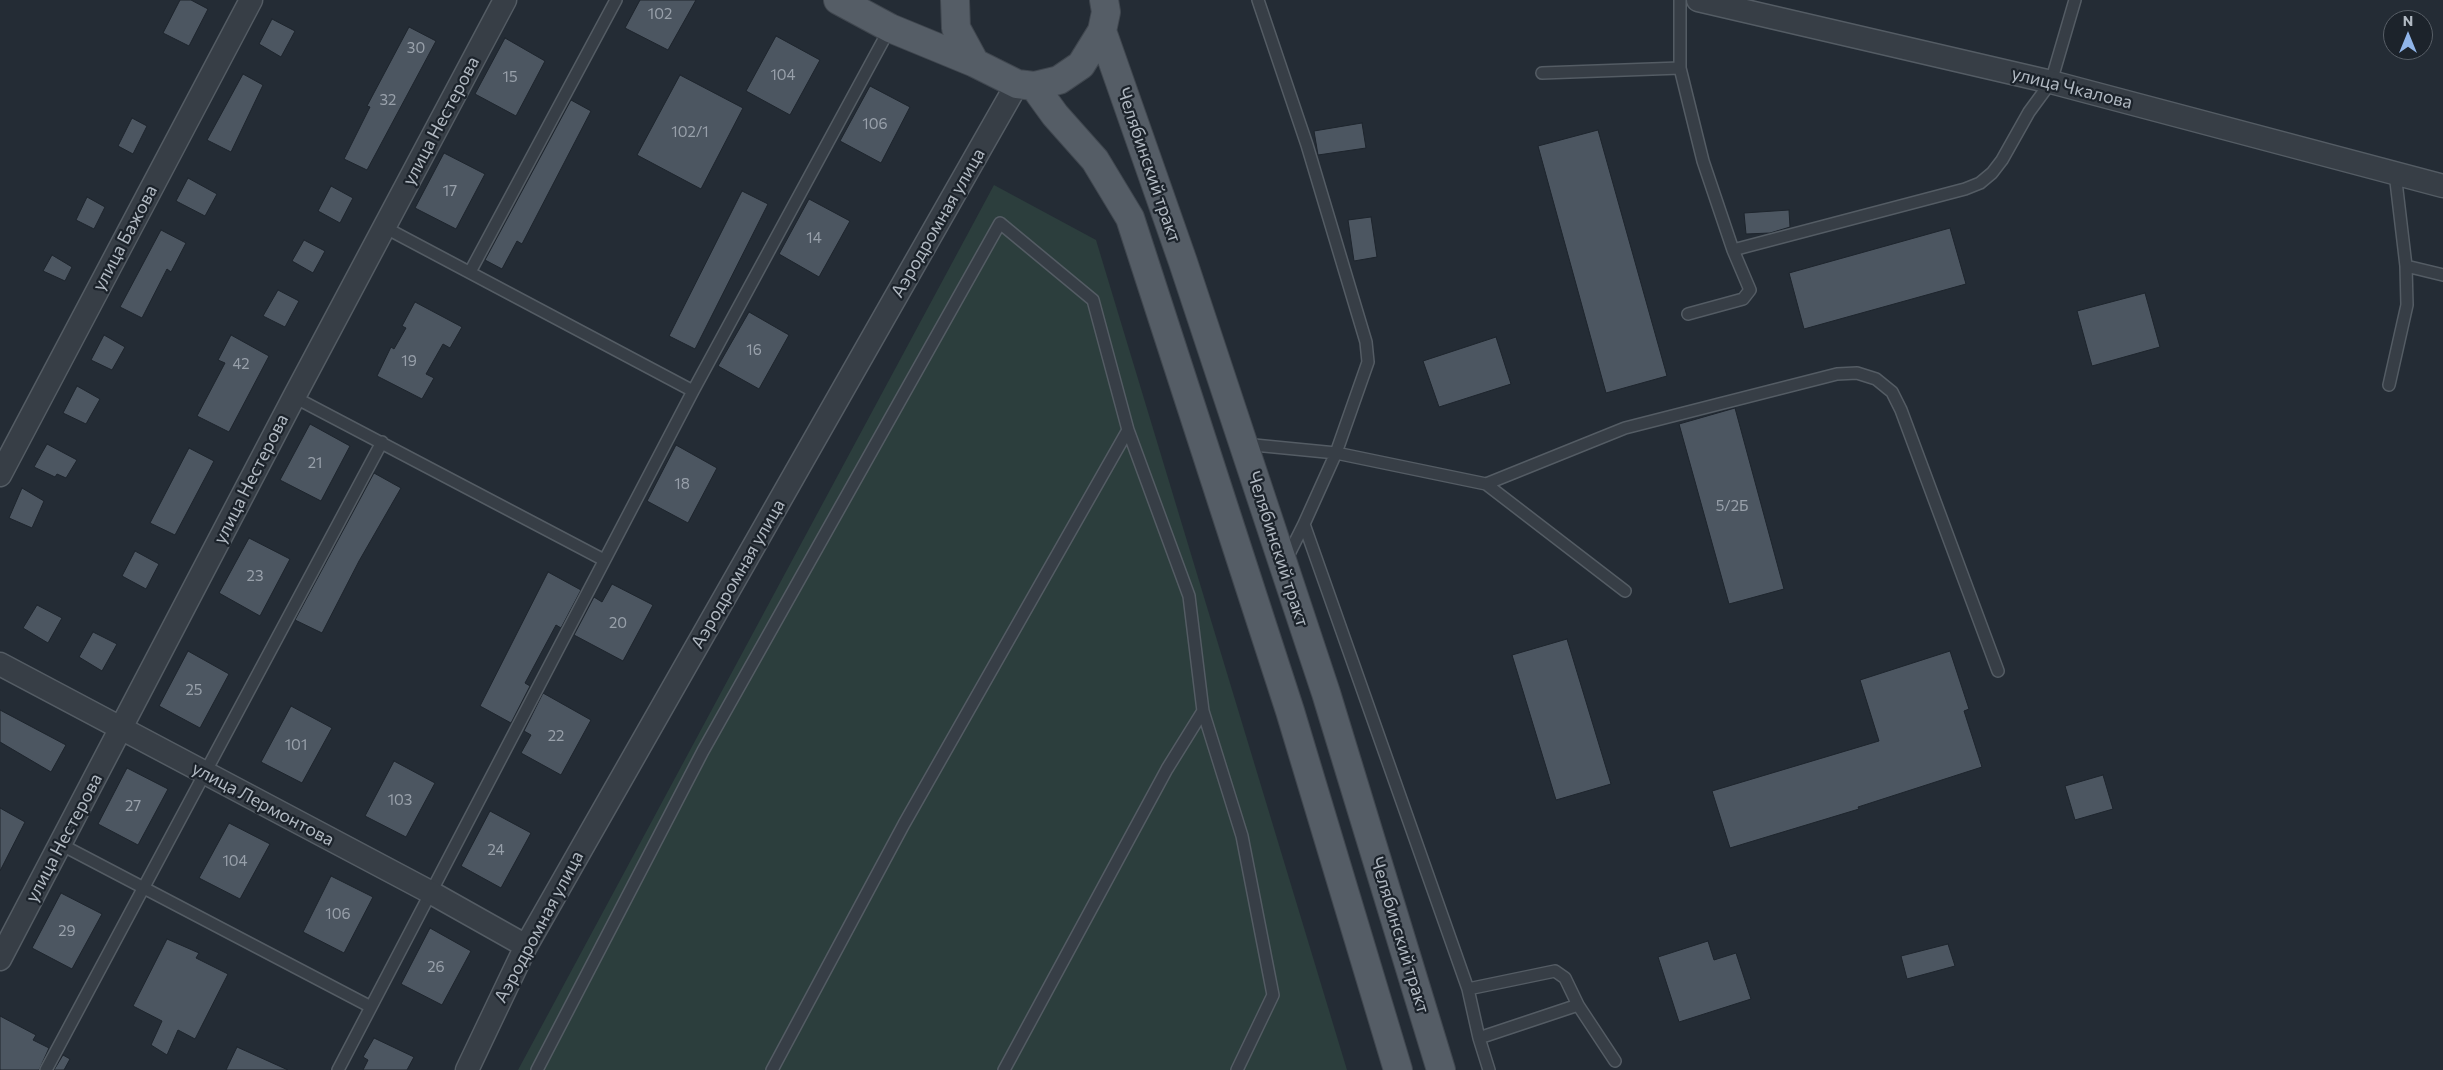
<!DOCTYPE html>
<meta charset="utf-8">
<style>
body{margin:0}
#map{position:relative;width:2443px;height:1070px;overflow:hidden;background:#242c35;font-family:Commissioner,sans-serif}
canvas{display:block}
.north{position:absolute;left:2383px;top:10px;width:50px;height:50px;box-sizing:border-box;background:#1c232b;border:1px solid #585f67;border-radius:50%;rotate:0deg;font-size:14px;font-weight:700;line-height:20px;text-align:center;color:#b1b9c2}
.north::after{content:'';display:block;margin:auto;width:18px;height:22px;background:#90b5e9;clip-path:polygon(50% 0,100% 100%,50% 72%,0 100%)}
</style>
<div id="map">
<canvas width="2443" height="1070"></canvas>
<div class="north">N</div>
</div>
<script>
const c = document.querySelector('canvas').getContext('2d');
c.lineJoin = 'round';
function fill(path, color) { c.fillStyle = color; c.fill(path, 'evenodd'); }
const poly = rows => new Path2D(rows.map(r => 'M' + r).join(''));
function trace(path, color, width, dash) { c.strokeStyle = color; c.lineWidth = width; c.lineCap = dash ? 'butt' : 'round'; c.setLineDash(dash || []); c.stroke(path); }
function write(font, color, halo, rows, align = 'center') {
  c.font = font + ' Commissioner,sans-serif'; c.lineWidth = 4.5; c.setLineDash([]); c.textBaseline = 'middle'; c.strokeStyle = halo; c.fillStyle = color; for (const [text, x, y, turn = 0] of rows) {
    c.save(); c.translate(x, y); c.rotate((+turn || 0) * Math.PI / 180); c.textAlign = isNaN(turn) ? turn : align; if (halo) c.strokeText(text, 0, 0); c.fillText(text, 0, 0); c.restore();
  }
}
fill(poly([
 [994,185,1096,240,1347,1070,518,1070]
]), '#2c3e3d');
const building = poly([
 [180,0,191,0,208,9,189,46,163,33,180,0],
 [640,0,696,0,668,50,625,28,640,0],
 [272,19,295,31,281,57,259,44,272,19],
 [409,27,436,41,367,170,344,159,370,107,367,106,409,27],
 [776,36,820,60,790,115,746,91,776,36],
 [505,38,545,61,516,116,475,94,505,38],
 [243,74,263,85,231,152,207,140,243,74],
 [680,75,743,108,701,189,637,155,680,75],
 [870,86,910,107,881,163,840,141,870,86],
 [571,100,591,111,522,244,517,241,502,269,485,260,571,100],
 [132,118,147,126,133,154,118,146,132,118],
 [1362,123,1366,148,1318,155,1314,131,1362,123],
 [1598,130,1667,376,1606,393,1538,146,1598,130],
 [444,153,485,174,456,229,415,208,444,153],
 [188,178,217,194,205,216,176,201,188,178],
 [331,186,353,198,340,223,318,211,331,186],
 [742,191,768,204,695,349,669,336,742,191],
 [87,197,105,207,94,229,76,220,87,197],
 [809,199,850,221,819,277,779,254,809,199],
 [1789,210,1790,227,1770,233,1746,234,1744,213,1789,210],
 [1371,217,1377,257,1354,261,1348,220,1371,217],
 [1950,228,1966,284,1804,329,1789,273,1950,228],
 [161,230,186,243,171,272,167,269,142,318,120,307,161,230],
 [304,240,325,251,313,273,292,261,304,240],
 [52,255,72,267,65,281,43,271,52,255],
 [278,290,299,301,285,327,263,316,278,290],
 [2145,293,2160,347,2092,366,2077,311,2145,293],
 [415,302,462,327,450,348,443,344,426,374,434,378,422,399,377,376,391,347,394,349,406,328,402,326,415,302],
 [749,312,789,335,759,389,718,366,749,312],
 [104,335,125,347,112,370,91,360,104,335],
 [231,335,269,356,229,432,197,416,225,363,218,360,231,335],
 [1496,337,1511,384,1439,407,1423,361,1496,337],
 [77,386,100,399,86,424,63,413,77,386],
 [1735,408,1784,589,1729,604,1679,424,1735,408],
 [310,424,350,446,321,501,280,480,310,424],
 [47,444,77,460,66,478,57,474,55,477,34,467,47,444],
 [676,445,717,468,688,523,647,501,676,445],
 [189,448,214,461,175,535,150,523,189,448],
 [374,473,401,488,359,561,322,633,295,620,374,473],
 [22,488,44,501,32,528,9,518,22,488],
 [249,538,290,559,260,616,219,593,249,538],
 [135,551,159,564,146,589,122,576,135,551],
 [548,572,581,590,561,628,556,625,525,683,530,686,511,723,480,706,548,572],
 [612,584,653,605,623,661,574,635,594,597,602,602,612,584],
 [37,605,62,618,48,643,23,628,37,605],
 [93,632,117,644,102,671,79,657,93,632],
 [1567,639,1611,784,1556,800,1512,655,1567,639],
 [188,651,229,674,200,728,159,706,188,651],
 [1950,651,1969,709,1964,711,1982,767,1858,807,1859,809,1730,848,1712,791,1879,741,1860,680,1950,651],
 [543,693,591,720,561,775,521,753,531,735,524,731,543,693],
 [291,706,332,728,302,783,261,762,291,706],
 [0,710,66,745,51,772,0,742,0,710],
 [394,761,435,783,406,837,365,816,394,761],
 [127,768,168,789,138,845,98,824,127,768],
 [2103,775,2113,809,2075,820,2065,786,2103,775],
 [0,808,25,822,0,871,0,808],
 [490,811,531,833,501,888,461,866,490,811],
 [229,823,270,844,240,899,199,878,229,823],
 [331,876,373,897,344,953,303,932,331,876],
 [61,893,102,914,72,969,32,948,61,893],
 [430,928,471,951,442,1005,401,984,430,928],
 [167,939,199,953,196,958,228,974,195,1039,178,1030,167,1055,151,1045,162,1021,133,1006,167,939],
 [1708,941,1714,960,1736,953,1751,999,1679,1022,1658,957,1708,941],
 [1948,944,1955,966,1907,979,1901,956,1948,944],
 [0,1016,36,1035,33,1040,49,1048,39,1070,0,1070,0,1016],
 [374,1038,414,1057,407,1070,363,1070,368,1060,363,1057,374,1038],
 [237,1047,288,1070,226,1070,237,1047],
 [63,1055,70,1059,64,1070,54,1070,63,1055]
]);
fill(building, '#4c5661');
trace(building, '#1e252d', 1);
const service = poly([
 [1680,0,1680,68,1703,161,1733,250,1750,290,1743,299,1688,314],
 [1542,73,1680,68],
 [2395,173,2406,266,2443,275],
 [384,227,693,391],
 [1733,250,1965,189,1980,183,1992,173,2002,160,2029,112,2051,82,2075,0],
 [470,272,616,0],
 [2389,385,2407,305,2406,266],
 [294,397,604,560],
 [1128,430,1189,596,1203,711],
 [1244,444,1336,453,1368,362,1366,342,1307,145,1258,0],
 [1486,484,1625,591],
 [1286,560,1304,524],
 [60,844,371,1007],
 [1468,989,1555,971,1565,978,1578,1005],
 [1479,1038,1468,989,1304,524,1336,453,1486,484,1625,428,1837,374,1857,373,1876,379,1892,392,1901,410,1998,671],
 [46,1070,382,442],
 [338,1070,693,391,890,28],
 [537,1070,703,751,1000,223,1093,300,1128,430,904,824,772,1070],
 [1004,1070,1167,769,1203,711,1242,836,1273,995,1237,1070],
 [1489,1070,1479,1038,1578,1005,1615,1061]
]);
const minor = poly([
 [1698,0,2051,82,2443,186],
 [0,475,251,0],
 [0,664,430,892,526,946],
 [0,959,294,397,505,0],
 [467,1070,526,946,1017,84]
]);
const primary = poly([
 [838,0,890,28,975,63],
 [955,0,956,28,975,63,1017,84,1034,86,1059,80,1081,65,1102,31,1106,12,1104,0],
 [1102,31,1183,262,1326,693,1441,1070],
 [1034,86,1055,115,1095,160,1130,218,1290,711,1398,1070]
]);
trace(service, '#545c64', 14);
trace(minor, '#545c64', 25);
trace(primary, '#40474f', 30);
trace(service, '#373e46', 11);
trace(minor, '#373e46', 22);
trace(primary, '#555d66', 28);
write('15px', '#98a0aa', null, [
 ["102",660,14],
 ["30",416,48],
 ["104",783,75],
 ["15",510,77],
 ["32",388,100],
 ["106",875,124],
 ["102/1",690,132],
 ["17",450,191],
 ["14",814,238],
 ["16",754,350],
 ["19",409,361],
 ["42",241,364],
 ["21",315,463],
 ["18",682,484],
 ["5/2Б",1732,506],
 ["23",255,576],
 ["20",618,623],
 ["25",194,690],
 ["22",556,736],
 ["101",296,745],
 ["103",400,800],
 ["27",133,806],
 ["24",496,850],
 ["104",235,861],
 ["106",338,914],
 ["29",67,931],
 ["26",436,967]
]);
write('18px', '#b1b9c2', '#1c232b', [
 ["улица Чкалова",2072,88,14],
 ["улица Нестерова",441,121,-62],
 ["Челябинский тракт",1149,165,71],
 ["Аэродромная улица",938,223,-60],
 ["улица Бажова",125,238,-62],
 ["улица Нестерова",251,479,-63],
 ["Челябинский тракт",1278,549,72],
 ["Аэродромная улица",738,574,-60],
 ["улица Лермонтова",263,804,28],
 ["улица Нестерова",64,838,-62],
 ["Аэродромная улица",539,927,-62],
 ["Челябинский тракт",1400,935,73]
]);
</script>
